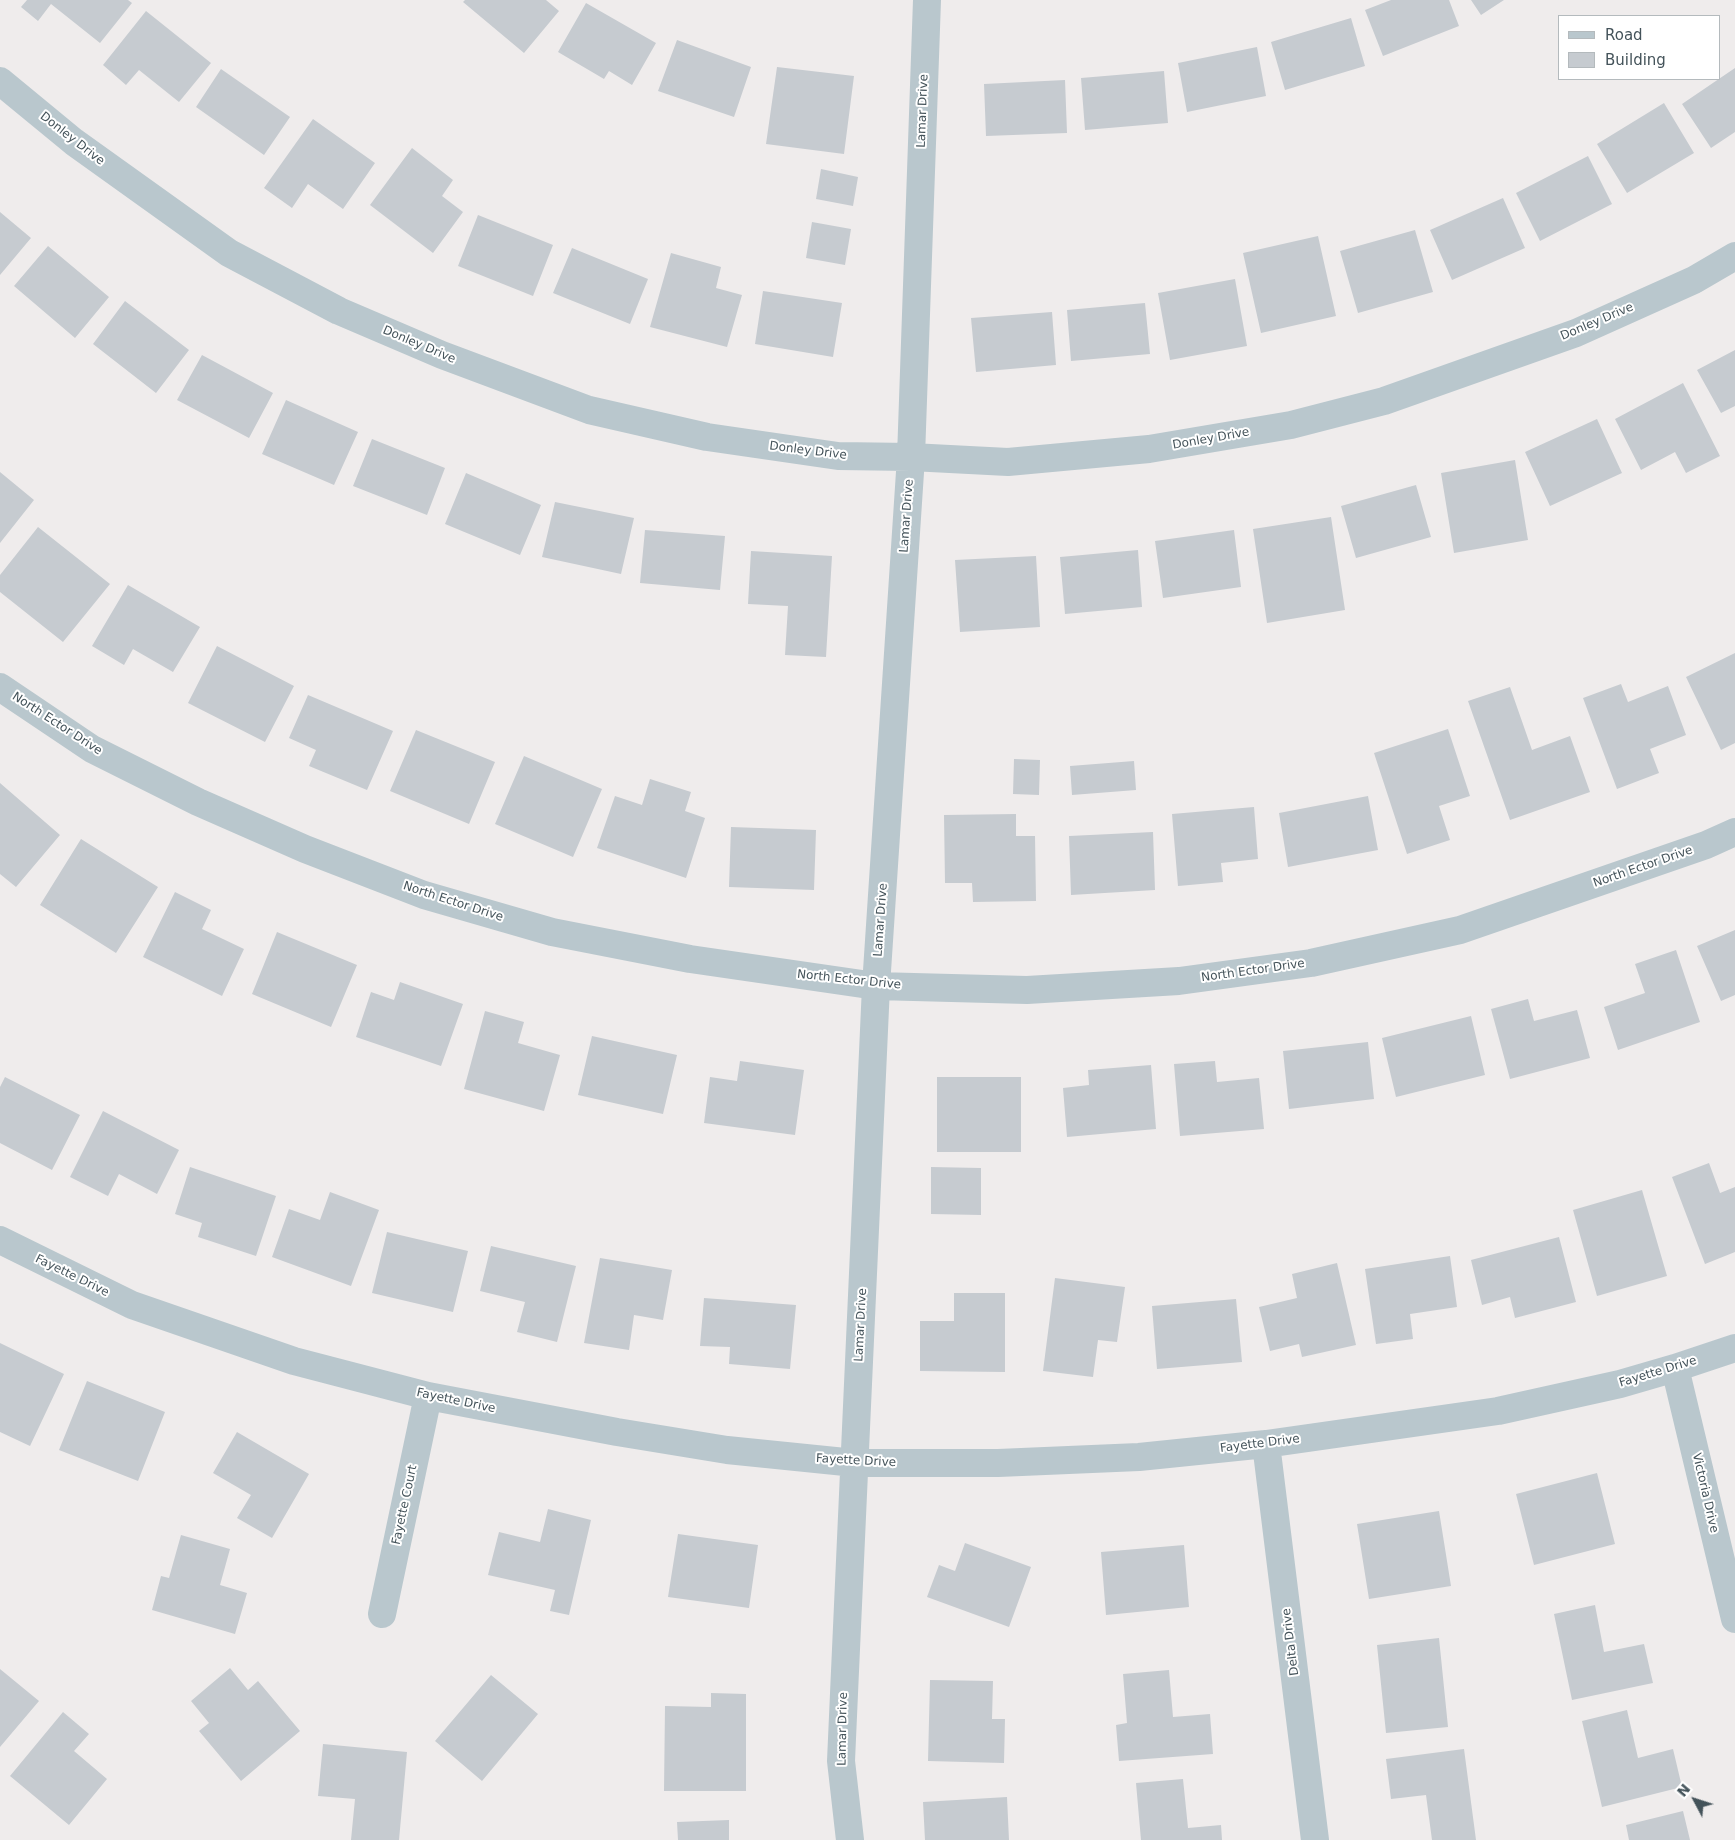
<!DOCTYPE html>
<style>
body{margin:0}
#map{position:relative;width:1735px;height:1840px;overflow:hidden;background:#efecec;font-family:"DejaVu Sans",sans-serif}
canvas{display:block}
.legend{position:absolute;left:1558px;top:15px;width:162px;height:65px;box-sizing:border-box;background:#fff;border:1px solid #b4babd;margin:0;padding:6px 9px;list-style:none;font-size:15px;color:#44535a}
.legend li{display:flex;align-items:center;gap:10px;height:25px}
.legend b{width:25px;border:1px solid #b4babd}
.north{position:absolute;left:1670px;top:1775px;width:50px;height:50px;-webkit-text-stroke:4px #fff;paint-order:stroke;rotate:310deg;font-size:14px;font-weight:700;line-height:20px;text-align:center;color:#44535a}
.north::after{content:'';display:block;margin:auto;width:18px;height:22px;background:#44535a;clip-path:polygon(50% 0,100% 100%,50% 72%,0 100%)}
</style>
<div id="map">
<canvas width="1735" height="1840"></canvas>
<ul class="legend">
<li><b style="height:6px;background:#b9c7cd"></b>Road</li>
<li><b style="height:14px;background:#c6cbd0"></b>Building</li>
</ul>
<div class="north">N</div>
</div>
<script>
const c = document.querySelector('canvas').getContext('2d');
c.lineJoin = 'round';
function fill(path, color) { c.fillStyle = color; c.fill(path, 'evenodd'); }
const poly = rows => new Path2D(rows.map(r => 'M' + r).join(''));
function trace(path, color, width, dash) { c.strokeStyle = color; c.lineWidth = width; c.lineCap = dash ? 'butt' : 'round'; c.setLineDash(dash || []); c.stroke(path); }
function write(font, color, halo, rows, align = 'center') {
  c.font = font + ' "DejaVu Sans",sans-serif'; c.lineWidth = 4; c.setLineDash([]); c.textBaseline = 'middle'; c.strokeStyle = halo; c.fillStyle = color; for (const [text, x, y, turn = 0] of rows) {
    c.save(); c.translate(x, y); c.rotate((+turn || 0) * Math.PI / 180); c.textAlign = isNaN(turn) ? turn : align; if (halo) c.strokeText(text, 0, 0); c.fillText(text, 0, 0); c.restore();
  }
}
fill(poly([
 [27,0,128,0,132,3,100,43,51,4,38,21,21,7],
 [465,0,546,0,559,11,524,53,463,2],
 [1391,0,1449,0,1459,26,1383,56,1365,10],
 [1471,0,1504,0,1481,15],
 [586,3,656,43,632,85,609,71,604,79,558,52],
 [146,11,211,63,179,102,139,70,126,85,103,65],
 [1351,18,1365,66,1285,90,1271,42],
 [677,40,751,67,734,117,658,91],
 [1257,47,1266,96,1187,112,1178,63],
 [777,67,854,76,844,154,766,144],
 [1735,68,1735,132,1711,148,1682,104],
 [221,69,290,117,264,155,196,107],
 [1164,71,1168,123,1085,130,1081,78],
 [1065,80,1067,133,986,136,984,84],
 [1664,103,1694,153,1627,193,1597,144],
 [313,119,375,163,343,209,308,184,292,208,264,188],
 [412,148,453,180,442,196,463,212,433,253,370,205],
 [1588,156,1612,204,1540,241,1516,193],
 [821,169,858,177,853,206,816,199],
 [1503,198,1525,248,1452,280,1430,230],
 [0,212,31,238,0,275],
 [478,215,553,245,533,296,458,266],
 [812,222,851,229,845,265,806,258],
 [1415,230,1433,292,1358,313,1340,251],
 [1318,236,1336,316,1261,333,1243,253],
 [48,246,109,297,75,338,14,286],
 [572,248,648,279,630,324,553,293],
 [671,253,721,267,716,288,742,295,727,347,650,327],
 [1235,279,1247,346,1170,360,1158,293],
 [763,291,842,303,833,357,755,344],
 [125,301,189,350,156,393,93,344],
 [1145,303,1150,354,1071,361,1067,310],
 [1052,312,1056,365,976,372,971,318],
 [1735,350,1735,406,1721,413,1697,370],
 [202,355,273,393,249,438,177,400],
 [1683,383,1720,456,1686,473,1675,452,1641,470,1615,419],
 [286,400,358,432,334,485,262,454],
 [1597,419,1622,473,1550,506,1525,452],
 [372,439,445,468,427,515,353,486],
 [1515,460,1528,540,1454,553,1441,473],
 [0,472,34,500,0,543],
 [466,473,541,505,520,555,445,524],
 [1416,485,1431,537,1356,558,1341,506],
 [555,502,634,518,621,574,542,557],
 [1331,517,1345,610,1267,623,1253,529],
 [38,527,110,584,63,642,0,592,0,575],
 [645,530,725,536,720,590,640,583],
 [1234,530,1241,587,1163,598,1155,541],
 [1138,550,1142,607,1065,614,1060,557],
 [751,551,832,556,826,657,785,655,788,606,748,604],
 [1036,556,1040,627,960,632,955,560],
 [128,585,200,627,173,672,133,649,124,665,92,646],
 [217,646,294,686,265,742,188,703],
 [1735,653,1735,743,1721,750,1686,677],
 [1621,684,1628,702,1668,686,1686,735,1650,749,1659,773,1617,789,1583,698],
 [1510,687,1532,750,1570,736,1590,792,1510,820,1468,701],
 [308,695,393,731,367,790,309,766,316,750,289,738],
 [1448,729,1470,796,1439,806,1450,840,1407,854,1374,753],
 [416,730,495,762,469,824,390,791],
 [524,756,602,789,573,857,495,824],
 [1014,759,1040,760,1039,795,1013,794],
 [1134,761,1136,790,1072,795,1070,766],
 [650,779,691,792,685,811,705,818,686,878,597,848,615,796,642,805],
 [0,783,60,835,16,887,0,874],
 [1368,796,1378,850,1288,867,1279,813],
 [1254,807,1258,859,1221,863,1223,882,1178,886,1172,814],
 [1016,814,1016,836,1035,836,1036,901,973,902,972,883,945,883,944,815],
 [731,827,816,830,814,890,729,887],
 [1153,832,1155,890,1071,895,1069,836],
 [81,839,158,887,116,953,40,905],
 [175,892,211,910,202,929,244,949,222,996,143,957],
 [1735,930,1735,995,1721,1001,1697,946],
 [277,932,357,965,331,1027,252,994],
 [1676,950,1700,1022,1618,1050,1604,1007,1645,993,1635,964],
 [400,982,463,1004,441,1066,356,1037,371,992,394,1000],
 [1528,999,1534,1021,1577,1010,1590,1058,1510,1079,1491,1009],
 [485,1011,524,1022,518,1043,560,1055,544,1111,464,1089],
 [1471,1016,1485,1075,1396,1097,1382,1038],
 [592,1036,677,1055,663,1114,578,1095],
 [1368,1042,1374,1099,1289,1109,1283,1051],
 [740,1061,804,1070,795,1135,704,1123,710,1077,737,1081],
 [1215,1061,1217,1082,1259,1078,1264,1129,1180,1136,1174,1064],
 [1151,1065,1156,1129,1067,1137,1063,1088,1089,1085,1088,1070],
 [5,1077,80,1115,52,1170,0,1143,0,1087],
 [937,1077,1021,1077,1021,1152,937,1152],
 [103,1111,179,1150,157,1194,119,1174,108,1196,70,1177],
 [1709,1163,1720,1193,1735,1187,1735,1252,1705,1264,1672,1177],
 [190,1167,276,1196,256,1256,198,1237,202,1223,175,1214],
 [931,1167,981,1168,981,1215,931,1214],
 [1642,1190,1667,1276,1597,1296,1573,1210],
 [330,1192,379,1210,351,1286,272,1257,289,1209,320,1220],
 [387,1232,468,1251,453,1312,372,1293],
 [1559,1237,1576,1302,1515,1318,1510,1297,1482,1305,1471,1260],
 [491,1246,576,1266,557,1342,517,1332,525,1302,480,1291],
 [1450,1256,1457,1307,1410,1314,1413,1339,1376,1344,1365,1269],
 [600,1258,672,1270,663,1320,634,1315,629,1350,584,1343],
 [1337,1263,1356,1345,1302,1357,1299,1344,1270,1351,1259,1307,1297,1298,1292,1274],
 [1055,1278,1125,1287,1117,1342,1098,1340,1093,1377,1043,1371],
 [954,1293,1005,1293,1005,1372,920,1371,920,1321,954,1321],
 [704,1298,796,1305,790,1369,729,1364,730,1347,700,1346],
 [1236,1299,1242,1362,1157,1369,1152,1306],
 [0,1343,64,1374,30,1446,0,1432],
 [87,1381,165,1412,138,1481,59,1450],
 [237,1432,309,1474,272,1538,237,1518,251,1495,213,1473],
 [1597,1473,1615,1544,1534,1565,1516,1494],
 [548,1509,591,1520,569,1615,550,1611,555,1590,488,1575,499,1532,540,1542],
 [1439,1511,1451,1586,1369,1599,1357,1524],
 [678,1534,758,1545,749,1608,668,1597],
 [181,1535,230,1549,220,1585,247,1593,235,1634,152,1610,161,1576,169,1578],
 [965,1543,1031,1567,1009,1627,927,1597,939,1565,955,1571],
 [1184,1545,1189,1607,1106,1615,1101,1552],
 [1595,1605,1604,1652,1644,1644,1653,1683,1572,1700,1554,1614],
 [1439,1638,1448,1727,1386,1733,1377,1645],
 [230,1668,248,1690,258,1681,300,1731,241,1781,199,1731,209,1723,191,1701],
 [0,1669,39,1701,0,1747],
 [1169,1670,1173,1717,1210,1714,1213,1754,1119,1761,1116,1725,1127,1723,1123,1674],
 [491,1675,538,1714,482,1781,435,1741],
 [930,1680,993,1681,992,1719,1005,1719,1004,1763,928,1761],
 [711,1693,746,1694,746,1791,664,1791,665,1706,711,1707],
 [1627,1710,1638,1758,1673,1749,1682,1787,1602,1807,1582,1721],
 [63,1712,89,1734,74,1751,107,1779,69,1825,10,1776],
 [323,1744,407,1752,399,1840,351,1840,355,1799,318,1796],
 [1464,1749,1476,1840,1432,1840,1426,1795,1391,1799,1386,1759],
 [1183,1779,1188,1828,1221,1825,1222,1840,1141,1840,1136,1783],
 [1007,1797,1009,1840,925,1840,923,1802],
 [1683,1811,1690,1840,1629,1840,1626,1825],
 [729,1820,729,1840,678,1840,677,1822]
]), '#c6cbd0');
trace(poly([
 [0,81,74,142,229,253,339,311,442,355,589,410,707,437,838,456,911,457,1008,462,1149,449,1291,425,1384,401,1576,333,1694,280,1735,256],
 [0,687,92,749,198,802,305,849,424,895,552,932,690,959,876,986,1027,990,1179,981,1311,963,1460,930,1706,845,1735,832],
 [0,1240,132,1305,294,1361,428,1396,617,1432,727,1450,855,1463,998,1463,1139,1457,1266,1444,1498,1411,1620,1384,1675,1368,1735,1348],
 [1675,1368,1735,1619],
 [1266,1444,1315,1840],
 [382,1614,428,1396],
 [850,1840,841,1761,845,1671,876,986,911,457,927,0]
]), '#b9c7cd', 28);
write('12px', '#44535a', '#fff', [
 ["Lamar Drive",923,111,-88],
 ["Donley Drive",72,139,38],
 ["Donley Drive",1597,322,-23],
 ["Donley Drive",419,345,23],
 ["Donley Drive",1211,439,-10],
 ["Donley Drive",808,451,7],
 ["Lamar Drive",907,516,-86],
 ["North Ector Drive",57,724,33],
 ["North Ector Drive",1643,867,-19],
 ["North Ector Drive",453,902,18],
 ["Lamar Drive",881,920,-86],
 ["North Ector Drive",1253,971,-8],
 ["North Ector Drive",849,980,6],
 ["Fayette Drive",72,1276,26],
 ["Lamar Drive",861,1325,-87],
 ["Fayette Drive",1658,1372,-17],
 ["Fayette Drive",456,1401,12],
 ["Fayette Drive",1260,1444,-7],
 ["Fayette Drive",856,1461,3],
 ["Victoria Drive",1705,1493,77],
 ["Fayette Court",405,1505,-78],
 ["Delta Drive",1291,1642,-97],
 ["Lamar Drive",843,1729,-89]
]);
</script>
